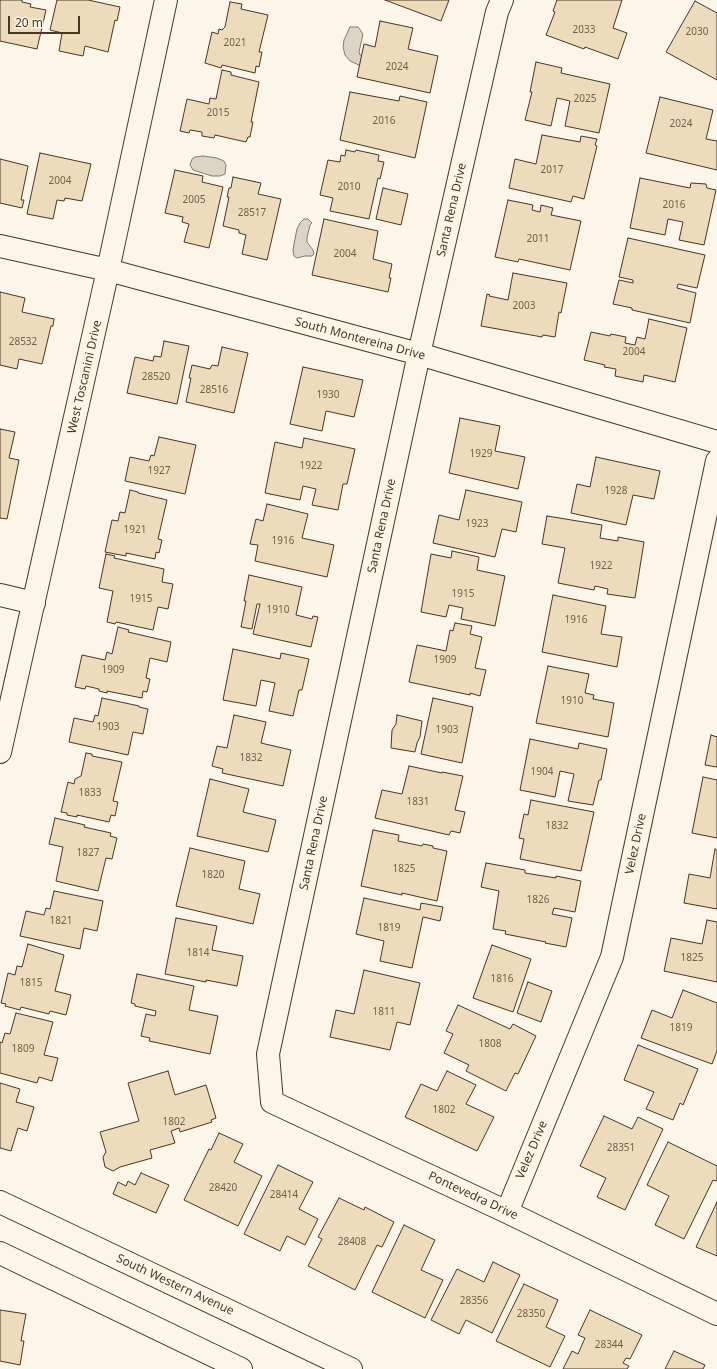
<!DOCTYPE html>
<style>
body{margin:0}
#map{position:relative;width:717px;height:1369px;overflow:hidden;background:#fbf6e9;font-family:"Noto Sans",sans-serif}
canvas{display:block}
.scale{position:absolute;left:8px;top:16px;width:72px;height:18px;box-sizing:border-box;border:2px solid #4a3520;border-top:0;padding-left:5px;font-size:12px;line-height:14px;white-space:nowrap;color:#4a3520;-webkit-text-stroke:3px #fbf6e9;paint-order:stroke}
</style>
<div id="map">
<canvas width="717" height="1369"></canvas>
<div class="scale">20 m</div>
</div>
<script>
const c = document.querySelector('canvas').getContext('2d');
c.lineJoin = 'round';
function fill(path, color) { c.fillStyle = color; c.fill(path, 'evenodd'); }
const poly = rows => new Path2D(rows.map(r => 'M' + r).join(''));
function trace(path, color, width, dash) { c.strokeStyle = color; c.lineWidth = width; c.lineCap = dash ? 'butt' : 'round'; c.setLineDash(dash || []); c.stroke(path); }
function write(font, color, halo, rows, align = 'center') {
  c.font = font + ' "Noto Sans",sans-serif'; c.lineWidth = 3; c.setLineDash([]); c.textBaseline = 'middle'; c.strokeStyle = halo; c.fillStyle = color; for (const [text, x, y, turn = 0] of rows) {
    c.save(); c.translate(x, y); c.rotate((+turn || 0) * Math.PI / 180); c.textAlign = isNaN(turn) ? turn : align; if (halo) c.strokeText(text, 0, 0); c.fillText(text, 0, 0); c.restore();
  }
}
const water = poly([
 [350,27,358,27,363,34,359,52,360,55,363,56,361,66,350,61,345,55,343,47,344,40,350,27],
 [203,156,217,158,224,161,226,165,225,174,220,176,212,176,193,170,190,165,192,159,195,157,203,156],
 [304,219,308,219,312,223,310,225,307,238,307,242,313,250,314,254,312,256,305,256,297,258,294,256,293,250,294,244,297,229,300,223,304,219]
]);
fill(water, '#dcd4c6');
trace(water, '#887966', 1);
const building = poly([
 [0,0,22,0,22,2,31,4,30,7,46,10,37,49,0,41,0,0],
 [57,0,88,0,120,7,117,21,115,20,108,52,85,46,83,56,59,51,62,33,50,30,57,0],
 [385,0,449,0,441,21,385,0],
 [557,0,622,0,613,28,627,33,618,59,585,47,584,49,546,35,555,12,553,11,557,0],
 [695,1,717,13,717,80,666,52,695,1],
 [230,2,242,4,241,9,268,15,259,52,262,52,259,67,256,66,255,73,222,65,221,68,205,63,212,32,218,34,219,29,222,30,225,27,230,2],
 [380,21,413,28,408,49,438,56,430,93,357,77,364,44,375,47,380,21],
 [536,62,562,68,561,73,610,84,599,133,565,126,570,101,557,98,551,126,525,120,532,92,530,92,536,62],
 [222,70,231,72,231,75,259,82,251,122,253,122,250,137,248,137,246,142,215,135,214,138,202,136,202,132,190,130,189,133,180,131,187,99,209,104,210,98,216,99,222,70],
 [350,92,399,101,400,96,427,102,415,158,340,140,350,92],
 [660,97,713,110,706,139,717,141,717,170,646,153,660,97],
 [542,135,580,142,581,136,597,139,595,145,597,146,584,199,573,196,571,202,509,188,515,159,536,164,542,135],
 [346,150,355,152,356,150,379,155,378,161,384,162,380,179,378,178,369,219,330,211,333,198,320,195,328,160,340,162,341,155,345,156,346,150],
 [40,153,91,164,82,201,65,198,64,201,57,200,53,219,27,214,40,153],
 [0,159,28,166,21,200,24,200,22,208,0,203,0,159],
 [175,170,203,176,202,182,223,187,209,248,184,242,189,224,182,222,183,217,165,213,175,170],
 [233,177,261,183,258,194,281,199,267,260,242,254,246,235,239,233,239,230,223,226,229,197,227,197,229,188,231,188,233,177],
 [640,178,690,188,691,183,706,184,707,188,716,190,704,245,679,240,683,222,668,219,665,235,630,228,640,178],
 [383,188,408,194,401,225,376,219,383,188],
 [508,200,533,205,532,210,540,212,541,205,553,208,551,215,581,221,570,270,519,259,518,262,495,257,508,200],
 [324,219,378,231,373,259,392,264,389,278,391,278,388,292,312,275,324,219],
 [628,238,705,255,697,288,678,284,677,288,696,293,690,323,632,310,632,308,613,304,619,280,633,283,633,280,619,277,628,238],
 [513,273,567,283,561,313,559,312,555,337,543,335,542,337,481,326,487,294,490,295,489,296,508,300,513,273],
 [0,292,25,298,22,312,54,319,53,326,51,326,42,364,19,359,17,369,0,365,0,292],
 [649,319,687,328,675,382,644,375,643,382,615,376,616,369,604,367,605,365,584,360,591,332,610,336,611,334,626,337,625,343,635,345,637,337,645,339,649,319],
 [164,341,189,346,177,404,127,393,135,357,153,361,154,356,161,357,164,341],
 [222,347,248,353,234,413,186,402,191,378,189,378,192,365,210,369,212,365,218,366,222,347],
 [303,367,363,380,354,417,326,411,322,431,290,424,303,367],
 [460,418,500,426,495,451,525,457,518,489,449,473,460,418],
 [0,429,15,432,9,458,19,460,7,519,0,518,0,429],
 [159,437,196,445,185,494,125,481,130,457,149,461,151,455,154,456,159,437],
 [304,438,355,449,347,484,343,484,338,510,312,505,316,489,303,486,300,500,265,493,275,442,302,448,304,438],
 [596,457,660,471,654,499,633,495,626,525,571,513,577,484,590,487,596,457],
 [130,490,138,492,138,493,167,500,158,539,162,540,159,553,156,552,155,559,126,553,126,556,105,552,112,520,118,521,120,512,125,513,130,490],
 [466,490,522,502,516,532,502,529,495,557,433,543,439,515,459,520,466,490],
 [267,504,308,514,302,538,334,545,327,577,255,561,258,545,250,544,256,519,263,521,267,504],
 [547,516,602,525,600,538,618,541,618,537,644,542,635,598,607,594,608,589,595,586,594,590,558,583,565,548,542,544,547,516],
 [452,551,479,557,477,570,505,576,495,626,461,619,463,608,449,605,446,617,421,612,431,554,451,558,452,551],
 [106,554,115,556,114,558,164,569,162,582,173,584,168,609,158,607,153,630,116,622,115,624,107,622,113,591,99,588,106,554],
 [249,575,302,587,296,615,312,619,313,616,318,617,311,647,253,634,260,604,257,604,252,629,241,627,246,601,244,601,249,575],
 [553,595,606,606,601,634,622,637,617,667,542,652,553,595],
 [455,623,472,626,470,634,482,637,475,668,486,670,480,696,470,693,470,695,409,682,417,645,446,651,450,630,453,631,455,623],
 [118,627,129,630,128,632,171,642,167,662,150,658,146,678,150,679,147,692,143,691,142,698,107,691,107,693,99,691,99,689,86,686,85,689,75,687,82,655,105,660,107,652,112,654,118,627],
 [233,649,280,659,281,653,309,659,302,690,299,690,293,716,269,711,275,683,261,680,256,706,223,700,233,649],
 [548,666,589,674,585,693,594,695,593,699,614,703,608,737,536,723,548,666],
 [102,698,139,706,139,707,148,709,143,734,133,732,128,755,69,742,74,718,93,722,95,715,98,716,102,698],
 [433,698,473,707,462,763,421,754,433,698],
 [234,715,266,722,261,743,291,750,283,786,222,773,223,769,212,766,217,746,227,748,234,715],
 [397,715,422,721,420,737,417,743,415,752,391,748,392,730,396,724,397,715],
 [711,735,717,737,717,767,705,765,711,735],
 [530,739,578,749,579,743,607,749,601,780,599,780,593,805,568,801,574,774,560,771,555,797,520,790,530,739],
 [86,753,92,754,92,756,122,762,113,801,118,802,115,816,111,815,109,822,77,815,77,817,67,815,67,813,61,812,68,782,74,784,75,779,81,776,86,753],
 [409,766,442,773,442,772,463,776,455,810,465,812,460,833,451,831,449,835,375,818,382,790,402,794,409,766],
 [703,777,717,780,717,838,692,833,703,777],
 [210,779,249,789,243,812,276,820,268,852,197,836,210,779],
 [531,800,594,812,581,871,520,859,524,839,519,838,524,814,528,815,531,800],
 [55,818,85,825,84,827,111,833,110,836,117,838,112,859,106,858,98,891,56,881,63,847,49,844,55,818],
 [373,830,399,835,398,841,422,846,423,844,433,846,433,848,447,851,437,901,402,893,402,895,361,886,373,830],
 [190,848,245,861,239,889,260,894,253,924,176,906,190,848],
 [715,849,717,850,717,909,684,903,689,874,710,878,715,849],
 [486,863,525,870,525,873,556,878,556,876,581,881,575,912,554,908,552,914,572,918,566,947,545,943,546,942,505,934,506,931,493,929,499,891,481,887,486,863],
 [54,891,103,901,97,931,84,928,80,949,20,936,26,911,44,915,46,908,50,909,54,891],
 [364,898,420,910,421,903,443,907,440,921,423,917,412,968,380,961,384,941,356,934,364,898],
 [176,918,217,926,212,950,243,956,237,986,206,980,206,982,165,974,176,918],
 [707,920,717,922,717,982,664,971,671,938,702,944,707,920],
 [28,944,64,955,55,991,71,995,66,1015,50,1011,49,1014,21,1007,20,1010,5,1006,6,1004,1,1003,8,973,15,975,17,966,22,967,28,944],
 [492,945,531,959,513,1012,473,998,492,945],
 [364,970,420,983,410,1025,397,1022,390,1050,330,1037,336,1010,354,1014,364,970],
 [137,974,194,986,189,1010,218,1016,210,1054,149,1041,150,1038,141,1036,146,1014,155,1016,156,1011,135,1006,135,1004,131,1003,137,974],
 [528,982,552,991,541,1022,517,1013,528,982],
 [683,990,717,1003,717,1051,712,1064,641,1038,652,1010,672,1018,683,990],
 [458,1005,510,1029,513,1024,536,1036,518,1074,515,1073,506,1091,466,1071,469,1065,444,1053,453,1034,446,1031,458,1005],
 [16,1013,53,1022,44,1055,58,1058,52,1081,39,1077,37,1083,0,1073,0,1042,2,1043,5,1033,10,1034,16,1013],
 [638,1045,698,1069,683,1105,680,1103,673,1120,646,1109,654,1092,624,1080,638,1045],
 [168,1071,175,1095,206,1085,216,1118,211,1120,212,1122,180,1132,179,1128,171,1131,175,1143,150,1150,152,1158,120,1167,113,1171,105,1167,103,1157,106,1152,100,1132,139,1121,128,1083,168,1071],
 [447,1071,476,1085,466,1104,494,1117,477,1151,405,1117,421,1084,437,1091,447,1071],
 [0,1083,20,1089,16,1102,34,1107,27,1131,18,1128,11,1151,0,1148,0,1083],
 [604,1116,632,1129,638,1117,663,1129,625,1210,597,1197,606,1178,580,1166,604,1116],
 [219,1133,243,1144,234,1162,262,1176,238,1226,184,1200,209,1149,211,1150,219,1133],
 [668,1142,717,1166,717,1180,716,1181,713,1180,684,1239,655,1225,669,1196,647,1185,668,1142],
 [278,1165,313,1182,299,1209,318,1219,305,1245,287,1236,280,1251,244,1234,278,1165],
 [141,1173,169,1185,156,1213,113,1194,118,1182,126,1186,128,1181,135,1185,141,1173],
 [339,1198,364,1210,365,1207,394,1222,382,1247,377,1245,355,1290,308,1266,322,1239,318,1237,339,1198],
 [717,1202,717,1256,696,1247,717,1202],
 [404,1225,435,1240,421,1270,443,1280,425,1318,372,1292,404,1225],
 [493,1262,520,1275,492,1333,466,1320,459,1334,431,1320,457,1269,484,1282,493,1262],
 [524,1284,558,1300,546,1327,565,1336,550,1367,496,1341,524,1284],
 [0,1310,26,1314,21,1341,24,1341,20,1365,0,1361,0,1310],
 [590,1310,642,1335,630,1359,626,1358,623,1363,629,1366,627,1369,563,1369,572,1351,578,1354,585,1338,578,1335,590,1310],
 [674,1351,705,1365,703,1369,665,1369,674,1351]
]);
fill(building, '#ecdcbc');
trace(building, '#4a3520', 1);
const minor = poly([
 [502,0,497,12,419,354,268,1054,272,1102,507,1212,717,1314],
 [0,246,108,270,419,354,717,442],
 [0,595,34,603],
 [0,752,108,270,166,0],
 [507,1212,612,957,717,461]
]);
const primary = poly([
 [0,1202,351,1369],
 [0,1253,241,1369]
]);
trace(minor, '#4a3520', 24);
trace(primary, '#4a3520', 24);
trace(minor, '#fbf6e9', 22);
trace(primary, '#fbf6e9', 22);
write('10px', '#725f47', null, [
 ["2033",584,30],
 ["2030",697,32],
 ["2021",235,43],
 ["2024",397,67],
 ["2025",585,99],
 ["2015",218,113],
 ["2016",384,121],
 ["2024",681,124],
 ["2017",552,170],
 ["2004",60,181],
 ["2010",349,187],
 ["2005",194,200],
 ["2016",674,205],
 ["28517",252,213],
 ["2011",538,239],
 ["2004",345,254],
 ["2003",524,306],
 ["28532",23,342],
 ["2004",634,352],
 ["28520",156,377],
 ["28516",214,390],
 ["1930",328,395],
 ["1929",481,454],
 ["1922",311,466],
 ["1927",159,471],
 ["1928",616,491],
 ["1923",477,524],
 ["1921",135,530],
 ["1916",283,541],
 ["1922",601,566],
 ["1915",463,594],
 ["1915",141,599],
 ["1910",278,610],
 ["1916",576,620],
 ["1909",445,660],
 ["1909",113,670],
 ["1910",572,701],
 ["1903",108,727],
 ["1903",447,730],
 ["1832",251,758],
 ["1904",542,772],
 ["1833",90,793],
 ["1831",418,802],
 ["1832",557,826],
 ["1827",88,853],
 ["1825",404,869],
 ["1820",213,875],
 ["1826",538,900],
 ["1821",61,921],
 ["1819",389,928],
 ["1814",198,953],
 ["1825",692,958],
 ["1816",502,979],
 ["1815",31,983],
 ["1811",384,1012],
 ["1819",681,1028],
 ["1808",490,1044],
 ["1809",23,1049],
 ["1802",444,1110],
 ["1802",174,1122],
 ["28351",621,1148],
 ["28420",223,1188],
 ["28414",284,1195],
 ["28408",352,1242],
 ["28356",474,1301],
 ["28350",531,1314],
 ["28344",609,1345]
]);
write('12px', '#4a3520', '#fbf6e9', [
 ["Santa Rena Drive",452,210,-77],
 ["South Montereina Drive",360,339,15],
 ["West Toscanini Drive",85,377,-77],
 ["Santa Rena Drive",382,526,-78],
 ["Santa Rena Drive",314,843,-78],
 ["Velez Drive",636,844,-78],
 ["Velez Drive",532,1150,-67],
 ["Pontevedra Drive",473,1196,25],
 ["South Western Avenue",175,1285,25]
]);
</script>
